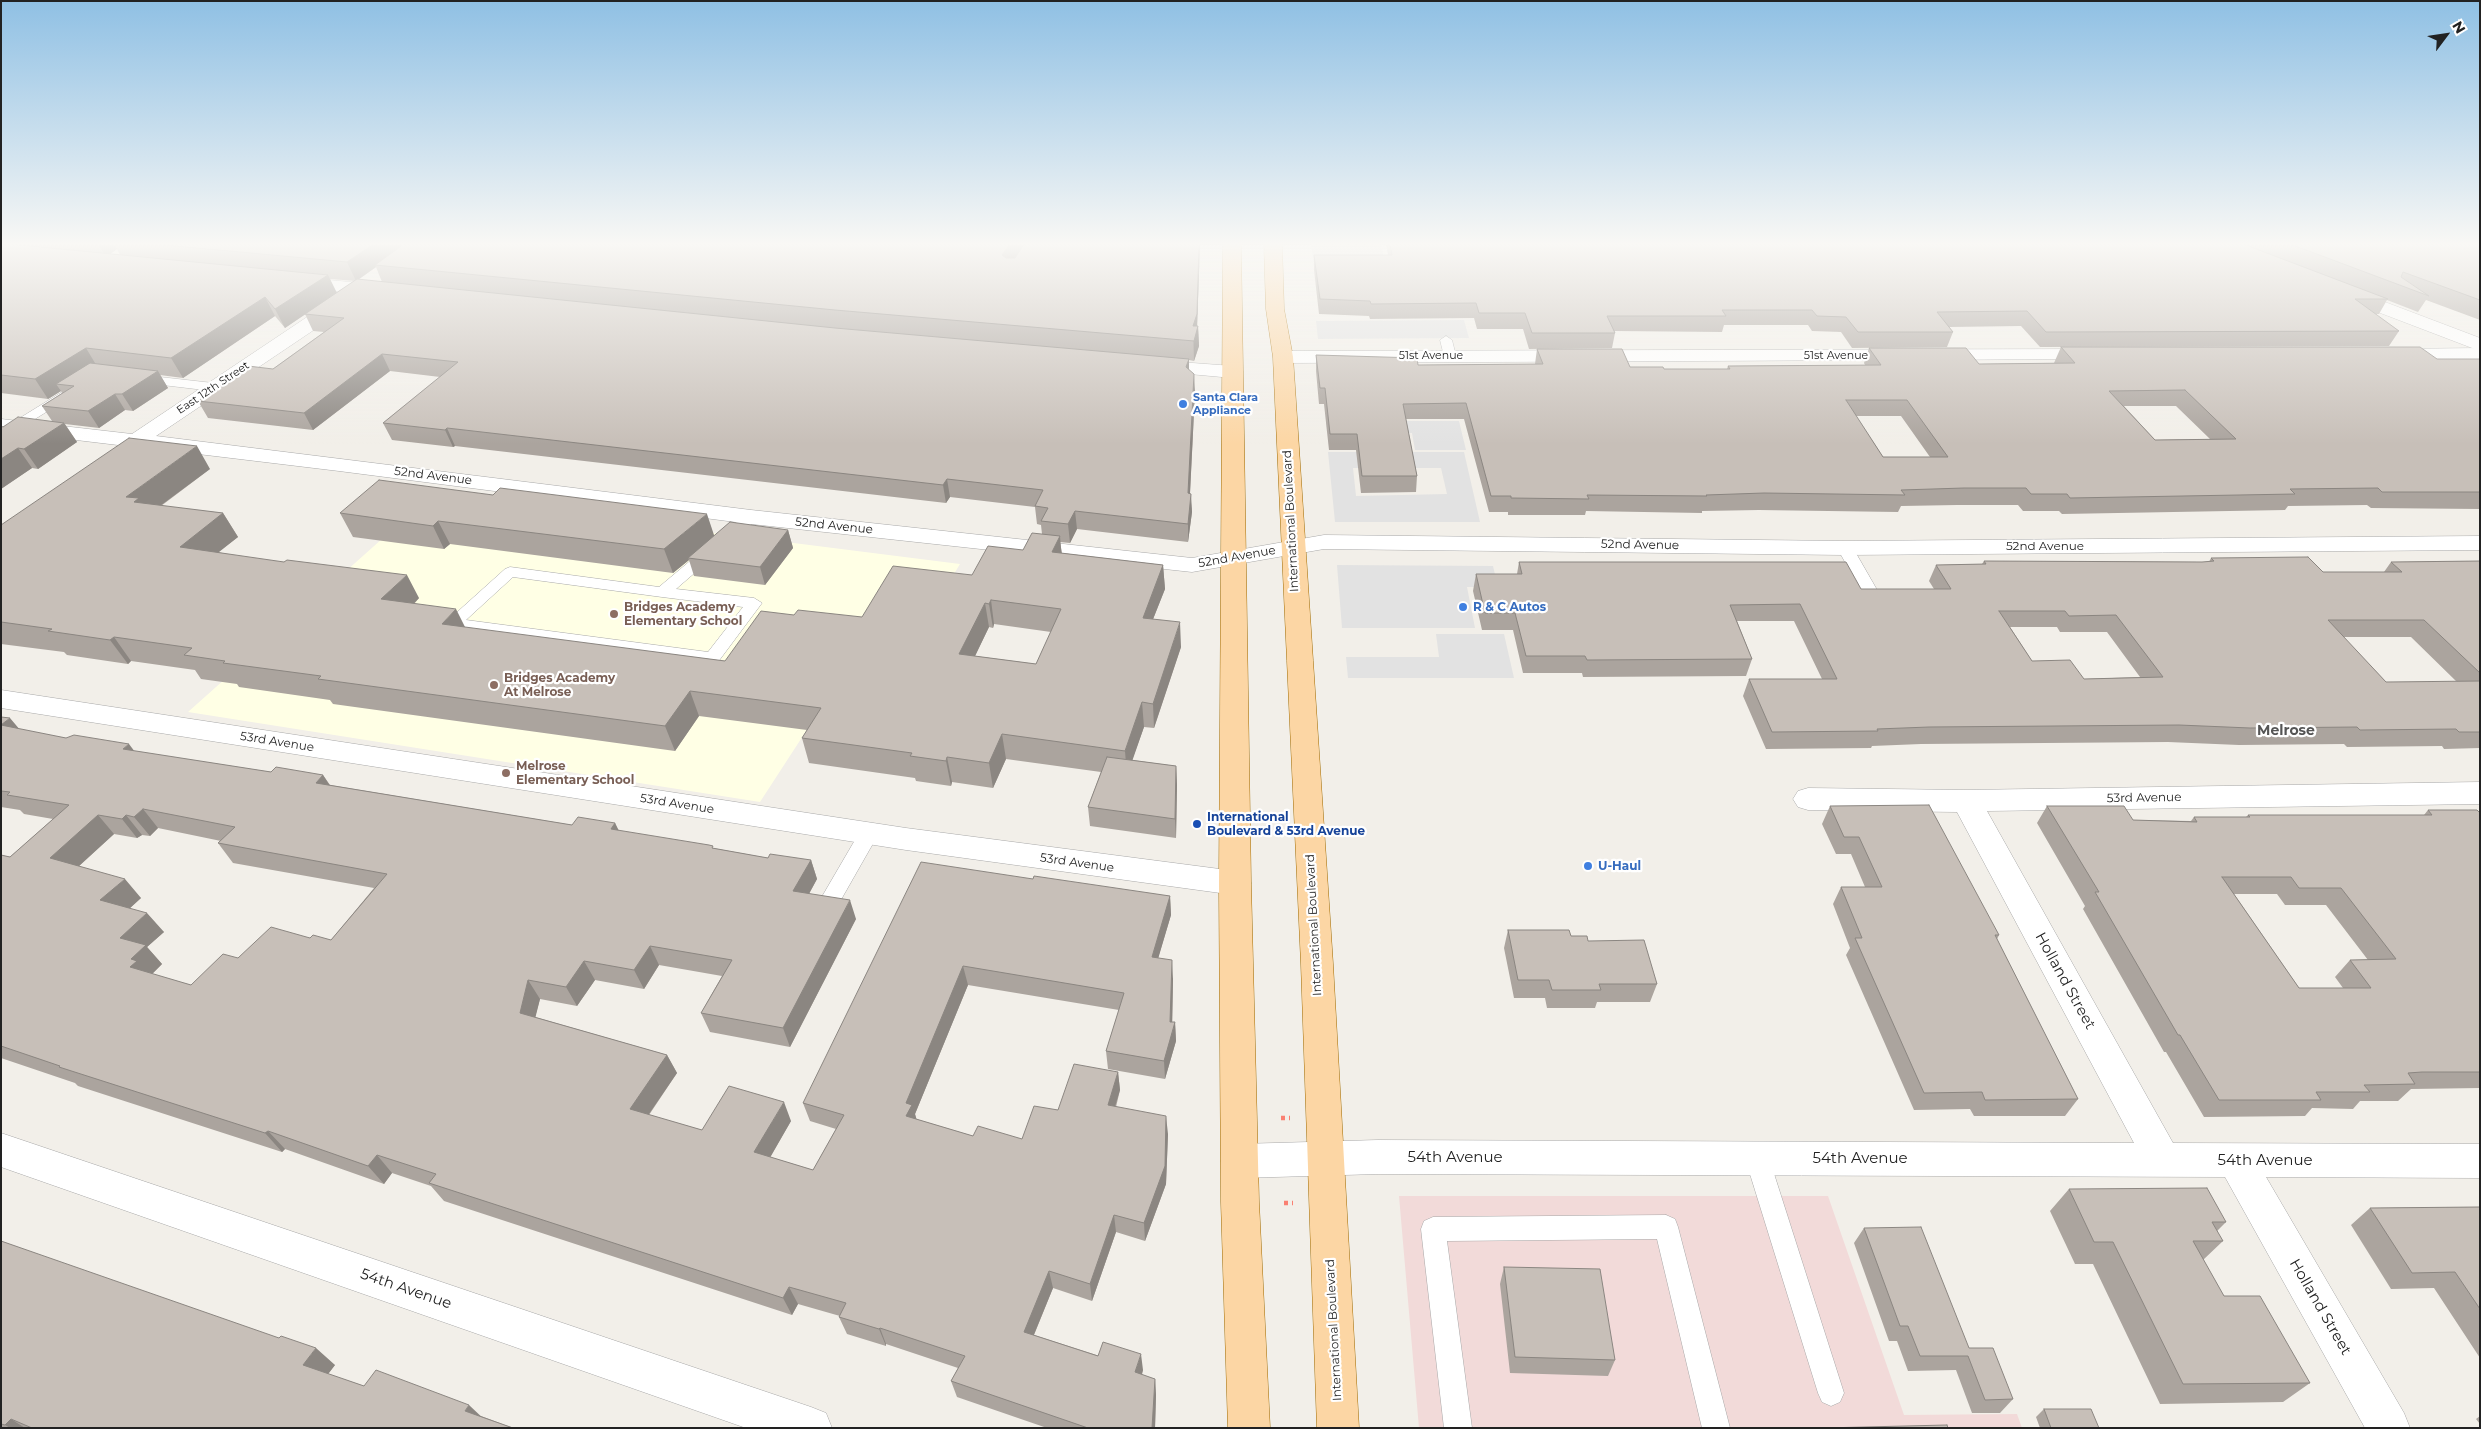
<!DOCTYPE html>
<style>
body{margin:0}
#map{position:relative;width:2481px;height:1429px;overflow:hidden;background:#f2efe9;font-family:Montserrat,sans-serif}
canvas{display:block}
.frame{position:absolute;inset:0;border:2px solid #222;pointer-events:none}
.north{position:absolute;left:2421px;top:10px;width:50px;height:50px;-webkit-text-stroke:4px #fff;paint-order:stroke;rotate:59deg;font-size:14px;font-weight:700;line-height:20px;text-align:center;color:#222}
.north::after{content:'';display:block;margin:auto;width:18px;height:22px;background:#222;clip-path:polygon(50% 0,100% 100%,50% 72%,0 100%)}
</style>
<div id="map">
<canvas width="2481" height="1429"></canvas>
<div class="frame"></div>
<div class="north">N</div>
</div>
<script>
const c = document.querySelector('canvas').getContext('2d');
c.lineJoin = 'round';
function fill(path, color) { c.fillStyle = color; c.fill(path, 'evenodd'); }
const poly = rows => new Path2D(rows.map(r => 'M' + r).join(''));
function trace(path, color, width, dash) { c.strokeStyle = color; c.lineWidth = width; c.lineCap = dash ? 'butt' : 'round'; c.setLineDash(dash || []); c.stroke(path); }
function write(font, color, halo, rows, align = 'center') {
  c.font = font + ' Montserrat,sans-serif'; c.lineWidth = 4.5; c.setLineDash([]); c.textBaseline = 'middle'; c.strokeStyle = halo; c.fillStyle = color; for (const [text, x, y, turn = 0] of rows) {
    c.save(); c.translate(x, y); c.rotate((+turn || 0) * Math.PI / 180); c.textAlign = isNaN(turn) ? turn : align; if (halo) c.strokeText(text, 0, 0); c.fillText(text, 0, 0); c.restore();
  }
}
fill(poly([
 [1399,1196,1828,1196,1904,1415,2017,1414,2022,1428,1419,1428]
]), '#f2dad9');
fill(poly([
 [429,497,960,564,895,671,849,665,760,802,188,712]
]), '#ffffe5');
fill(poly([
 [1311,244,1381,244,1386,267,1314,267],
 [1464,320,1469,338,1318,339,1316,321],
 [1326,421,1459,421,1466,450,1415,450,1412,433,1327,433],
 [1328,452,1464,452,1480,522,1335,522],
 [1353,468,1441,468,1447,494,1356,496],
 [1337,565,1493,566,1498,587,1467,587,1475,628,1342,628],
 [1436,634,1504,634,1514,678,1348,678,1346,657,1439,657]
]), '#e2e2e2');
const service = poly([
 [1446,336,1452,340,1456,356,1454,359,1450,360,1444,356,1440,340,1446,336],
 [142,375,213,383,220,387,213,391,137,382,136,379,137,376,142,375],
 [62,392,69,396,67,399,19,429,9,429,7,426,62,392],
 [751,513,756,514,758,517,756,520,676,589,754,598,762,603,718,662,712,663,453,628,447,627,445,623,505,569,510,567,659,587,746,514,751,513],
 [513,577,662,597,743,607,708,652,466,620,513,577],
 [1845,543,1853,548,1880,595,1878,598,1872,600,1864,595,1837,548,1845,543],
 [869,826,876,828,879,833,834,912,827,914,820,912,817,906,820,900,862,828,869,826],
 [1757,1147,1765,1150,1769,1158,1844,1393,1840,1402,1831,1406,1822,1402,1818,1393,1745,1158,1749,1150,1757,1147],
 [1666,1215,1675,1219,1678,1227,1730,1428,1702,1428,1657,1239,1447,1241,1472,1428,1444,1428,1421,1229,1424,1221,1433,1217,1666,1215]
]);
const minor = poly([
 [296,277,383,285,390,287,392,291,390,295,383,297,290,286,287,282,290,278,296,277],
 [341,297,348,299,350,303,348,307,156,436,751,510,1192,558,1324,535,1845,541,2480,536,2480,550,1845,555,1324,549,1192,572,751,524,339,471,140,447,129,452,121,450,118,445,1,431,1,419,132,434,334,299,341,297],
 [2480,348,2480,360,2394,361,2387,359,2384,355,2387,351,2394,349,2480,348],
 [2094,349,2101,351,2104,355,2101,359,1283,363,1276,361,1273,357,1276,353,1283,351,2094,349],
 [1152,360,1233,366,1240,368,1243,372,1240,376,1233,378,1145,370,1142,366,1145,362,1152,360],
 [1,690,906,828,1235,871,1246,875,1251,883,1246,891,1235,895,906,850,1,708,1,690],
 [2480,782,2480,804,1987,811,2173,1143,2480,1144,2480,1178,2266,1177,2404,1413,2410,1428,2365,1428,2225,1177,1378,1174,1240,1178,1227,1173,1221,1161,1227,1149,1240,1144,1378,1140,2134,1143,1957,812,1808,810,1798,807,1793,799,1798,791,1808,788,1966,790,2480,782],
 [1,1133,811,1407,826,1413,832,1428,746,1428,1,1167,1,1133]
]);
const tertiary = poly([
 [2348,288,2480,338,2480,351,2341,298,2339,294,2341,290,2348,288]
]);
const primary = poly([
 [1223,244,1241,244,1251,883,1259,1202,1270,1428,1228,1428,1221,1202,1219,883,1223,244],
 [1264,244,1282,244,1284,309,1293,357,1333,964,1359,1428,1317,1428,1301,964,1273,357,1266,309,1264,244]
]);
trace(service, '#a9a9a9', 1);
trace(minor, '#a9a9a9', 1);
trace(tertiary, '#a9a9a9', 1);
trace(primary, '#a06b00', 1);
trace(poly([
 [1281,1118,1290,1118],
 [1284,1203,1293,1203]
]), '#fa8072', 4.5, [4, 4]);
fill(service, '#fff');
fill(minor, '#fff');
fill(tertiary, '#fff');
fill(primary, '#fcd6a4');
fill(poly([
 [1,244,1200,244,1197,326,1198,326,1199,346,1194,361,1189,360,1189,369,1195,392,1190,494,1192,512,1188,542,1077,529,1070,543,1060,542,1062,553,1163,565,1165,589,1153,619,1181,647,1154,728,1144,727,1132,760,1176,766,1177,785,1176,838,1090,826,1088,807,1101,772,1006,759,993,788,952,782,951,786,916,781,915,778,809,763,802,738,807,730,699,716,675,751,333,704,330,700,239,687,237,684,201,679,195,670,131,661,128,664,67,655,64,652,1,644,1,525,210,469,161,506,223,513,238,537,218,552,419,598,414,604,465,628,725,661,794,615,862,617,972,575,1023,550,1042,534,1041,525,1037,524,1035,507,950,497,946,503,455,446,453,447,392,440,383,423,440,377,390,371,313,430,208,418,198,401,273,369,324,332,313,331,305,314,285,328,275,316,183,378,160,375,168,388,133,411,125,410,99,428,65,424,77,442,38,469,32,468,1,489,3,427,52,421,42,406,62,393,61,391,48,399,1,393],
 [117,249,120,255,110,254],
 [376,267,382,282,358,280],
 [330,279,355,281,336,293],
 [994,624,1051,632,1036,664,975,656,989,627,993,628],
 [1386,244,2480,244,2480,320,2426,300,2418,312,2387,300,2379,314,2375,314,2399,331,2389,346,2040,347,2021,326,1949,327,1953,332,1947,347,1852,348,1841,332,1812,331,1808,325,1724,325,1722,332,1614,331,1615,333,1612,348,1529,349,1523,329,1477,329,1474,318,1370,319,1369,316,1319,314,1314,270,1314,255,1388,255],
 [2061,347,2437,359,2480,359,2480,509,2371,508,2367,505,2288,506,2285,510,2062,514,2059,511,2023,511,2018,505,1957,505,1901,506,1898,512,1759,510,1702,511,1702,513,1586,511,1585,515,1508,515,1508,512,1489,512,1464,419,1406,419,1417,476,1416,492,1361,493,1356,450,1329,450,1324,404,1319,404,1316,371,1316,355,1418,365,1535,364,1537,349,1630,367,1664,369,1727,369,1728,366,1865,365,1864,363,1869,348,1979,364,2054,363],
 [2124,406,2176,406,2210,439,2155,440],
 [1856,416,1901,416,1930,457,1883,457],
 [340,513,714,536,788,530,793,548,765,585,694,576,689,560,673,573,450,544,444,549,353,537],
 [2211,558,2323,572,2384,572,2391,562,2480,561,2480,748,2444,749,2442,746,2347,747,2344,744,2239,745,2168,742,1921,744,1872,746,1871,748,1766,749,1743,696,1749,679,1822,679,1794,621,1737,621,1752,659,1746,676,1583,677,1582,673,1523,673,1513,630,1482,630,1473,591,1476,574,1517,574,1519,562,1861,589,1934,589,1929,581,1936,565,1982,564,1984,561,2202,562,2209,562],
 [2010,627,2057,627,2060,632,2107,632,2140,677,2084,679,2032,661],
 [2343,637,2411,637,2457,682,2386,682],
 [1,717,19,729,133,751,271,772,323,775,330,785,572,825,615,823,619,831,768,858,811,860,817,879,809,894,856,919,790,1047,710,1032,701,1013,722,976,659,965,644,989,595,980,577,1006,540,999,535,1017,667,1055,677,1073,649,1115,702,1130,791,1121,770,1157,813,1170,836,1129,810,1121,803,1103,1033,879,1170,896,1171,915,1158,958,1173,979,1172,1022,1175,1022,1176,1041,1165,1079,1108,1069,1106,1051,1119,1010,968,985,915,1114,916,1119,973,1136,1022,1139,1058,1110,1118,1072,1120,1090,1116,1107,1168,1134,1166,1184,1145,1241,1116,1232,1092,1301,1053,1288,1034,1335,1143,1370,1142,1375,1155,1379,1156,1395,1155,1428,1047,1428,957,1397,951,1381,958,1368,886,1344,886,1346,847,1334,839,1317,840,1316,798,1304,792,1315,444,1201,431,1186,392,1173,384,1184,285,1149,282,1152,78,1086,75,1083,1,1058,1,855,10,857,53,819,24,814,20,810,1,807],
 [158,828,221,841,218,843,233,863,374,888,331,940,310,938,238,958,191,985,152,974,162,964,147,947,164,932,130,908,141,898,79,866,114,834,137,838,142,835,150,836],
 [1830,806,1999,935,1997,939,2078,1099,2065,1116,1974,1116,1970,1109,1914,1110,1846,955,1850,948,1833,904,1841,887,1865,887,1851,854,1836,854,1822,824],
 [2047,806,2133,820,2191,821,2194,817,2246,817,2248,815,2424,815,2428,810,2480,813,2480,1088,2411,1089,2398,1101,2360,1101,2353,1109,2312,1108,2305,1116,2204,1117,2166,1052,2164,1052,2083,909,2085,906,2037,823],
 [2234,894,2277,894,2285,905,2326,905,2368,960,2350,960,2335,977,2343,988,2299,988],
 [1508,930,1571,936,1588,941,1657,984,1650,1002,1597,1002,1595,1008,1547,1008,1545,998,1514,998,1504,948],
 [2069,1189,2226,1222,2217,1231,2223,1241,2203,1260,2224,1296,2310,1383,2283,1402,2160,1404,2093,1264,2075,1264,2050,1211],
 [2480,1207,2480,1358,2434,1288,2391,1289,2351,1225,2370,1208],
 [1864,1228,2013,1399,2000,1413,1972,1413,1956,1370,1908,1371,1897,1341,1889,1341,1854,1243],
 [1,1241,335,1365,328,1374,364,1386,481,1416,513,1428,1,1428],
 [1504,1267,1615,1360,1608,1376,1510,1373,1500,1284],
 [2044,1409,2099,1428,2040,1428,2036,1417],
 [2480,1416,2480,1424,2476,1419]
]), '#aba49e');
fill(poly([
 [98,244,114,244,117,249,106,257],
 [374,244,410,244,375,265,376,267,356,281,347,262],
 [1010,244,1025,244,1004,273,1002,255],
 [1199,244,1200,244,1197,330,1198,326,1199,346,1194,361,1193,326],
 [328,275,337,293,285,328,275,309],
 [265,297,275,316,183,378,171,358],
 [86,348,98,368,56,384,61,391,48,399,35,379],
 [382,354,390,371,313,430,304,413],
 [1189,359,1189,376,1186,367],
 [158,371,168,388,133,411,122,394],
 [1194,374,1195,392,1189,512,1188,493],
 [115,394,125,410,99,428,88,411],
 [64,423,77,442,38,469,24,449],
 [447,428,455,446,453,447,445,430],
 [197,446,210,469,149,514,126,497],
 [18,448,32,468,1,489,1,459],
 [947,479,950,497,946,503,943,485],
 [1191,494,1192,512,1188,542,1188,524],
 [1075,511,1077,529,1070,543,1068,524],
 [223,513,238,537,195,571,180,547],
 [707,514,715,538,688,558,689,560,673,573,664,549],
 [438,521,450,544,444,549,433,526],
 [788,530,793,548,765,585,760,567],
 [1060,536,1062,560,1052,552],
 [1163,565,1165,589,1144,642,1143,618],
 [407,575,419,598,394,624,381,599],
 [991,600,994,624,993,628,989,604],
 [985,603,989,627,964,679,959,654],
 [456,609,468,633,442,624],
 [1180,622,1181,647,1154,728,1153,704],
 [114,637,131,661,128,664,110,640],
 [690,691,699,716,675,751,665,726],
 [1142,702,1144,727,1127,776,1125,751],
 [10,718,26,737,1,725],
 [1002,734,1006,759,993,788,989,763],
 [129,744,144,764,123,749],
 [947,757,952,782,951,786,946,761],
 [1176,766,1177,785,1176,838,1175,819],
 [323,775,336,795,316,783],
 [143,809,158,828,150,836,134,817],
 [98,815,114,834,67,877,50,858],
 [126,815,142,835,137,838,122,819],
 [615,823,624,842,611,829],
 [811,860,817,879,800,910,793,891],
 [125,879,141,898,117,920,100,900],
 [1170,896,1171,915,1153,976,1152,957],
 [850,900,856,919,790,1047,783,1028],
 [147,913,164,932,147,947,162,964,151,975,130,967,120,938],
 [650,946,659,965,644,989,634,970],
 [1172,960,1173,979,1172,1034,1175,1022,1176,1041,1165,1079,1164,1061,1170,1022],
 [584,961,595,980,577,1006,566,987],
 [963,966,968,985,915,1114,918,1124,906,1116,906,1103],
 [528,980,540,999,532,1031,520,1013],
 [667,1055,677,1073,640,1127,630,1109],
 [1118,1072,1120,1090,1110,1123,1108,1105],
 [784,1102,791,1121,763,1170,754,1152],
 [1166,1116,1168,1134,1166,1184,1145,1241,1144,1223],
 [268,1131,285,1149,282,1152,265,1133],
 [377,1155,392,1173,384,1184,368,1166],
 [1114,1215,1116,1232,1092,1301,1090,1284],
 [1049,1271,1053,1288,1028,1349,1024,1332],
 [789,1287,798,1304,792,1315,783,1298],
 [880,1328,886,1344,886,1346,879,1329],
 [316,1348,335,1365,322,1382,303,1365],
 [1141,1354,1143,1370,1137,1388,1135,1372],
 [1155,1379,1156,1395,1155,1428,1152,1428],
 [469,1405,486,1421,465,1411],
 [11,1419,25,1428,10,1428,5,1425]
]), '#8b8681');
const building = poly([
 [1,244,9,244,328,275,275,309,265,297,171,358,86,348,35,379,1,375,1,244],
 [154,244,374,244,347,262,154,244],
 [404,244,1010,244,1002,255,1006,258,1015,258,1024,244,1199,244,1197,314,1193,326,1198,326,1194,341,835,310,375,265,404,244],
 [1390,244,2243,244,2388,299,2355,299,2399,331,2046,332,2027,311,1937,312,1953,332,1858,332,1846,317,1817,316,1812,310,1722,310,1726,316,1607,316,1615,333,1532,333,1525,313,1479,313,1476,303,1371,304,1370,301,1320,299,1314,255,1392,255,1390,244],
 [2290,244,2480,244,2480,300,2403,272,2401,277,2429,296,2290,244],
 [357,279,835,328,1189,359,1186,367,1194,374,1188,493,1191,494,1188,524,1075,511,1068,524,1041,521,1048,508,1035,506,1043,490,947,479,943,485,447,428,445,430,383,423,458,362,382,354,304,413,198,401,248,366,273,369,344,318,305,314,357,279],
 [2061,347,2420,347,2437,359,2480,359,2480,492,2382,492,2378,488,2290,489,2295,494,2070,498,2067,494,2031,494,2026,488,1964,488,1901,490,1905,495,1764,493,1706,495,1707,496,1587,495,1589,499,1511,498,1511,496,1491,496,1466,403,1403,404,1417,476,1362,476,1357,434,1330,434,1325,388,1320,388,1316,355,1417,358,1418,365,1543,364,1537,349,1622,349,1630,367,1663,367,1664,369,1730,369,1728,366,1881,365,1869,348,1966,348,1979,364,2075,363,2061,347],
 [2185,390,2236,439,2155,440,2109,391,2185,390],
 [1846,400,1907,400,1948,457,1883,457,1846,400],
 [90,363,158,371,122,394,115,394,88,411,42,406,74,386,56,384,90,363],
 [18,417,64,423,24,449,18,448,1,459,1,426,3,427,18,417],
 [129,438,197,446,126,497,139,498,134,502,223,513,180,547,284,562,287,560,407,575,381,599,456,609,442,624,725,661,761,611,794,615,798,610,862,617,893,566,972,575,988,546,1023,550,1032,533,1060,536,1052,552,1163,565,1143,618,1180,622,1153,704,1142,702,1125,751,1002,734,989,763,947,757,946,761,910,756,912,753,802,738,821,708,690,691,665,726,318,679,321,676,223,663,225,661,184,655,192,648,114,637,110,640,48,631,52,629,1,622,1,525,129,438],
 [991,600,1061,609,1036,664,959,654,985,603,989,604,991,600],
 [379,480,493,495,500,488,707,514,664,549,438,521,433,526,340,513,379,480],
 [730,522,788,530,760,567,688,558,730,522],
 [2308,557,2323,572,2402,572,2391,562,2480,561,2480,673,2424,620,2328,620,2386,682,2480,681,2480,732,2459,732,2456,729,2360,730,2357,727,2250,728,2179,725,1929,727,1877,729,1878,731,1772,732,1749,679,1837,679,1800,604,1730,605,1752,659,1587,660,1585,656,1526,656,1515,613,1485,613,1476,574,1522,574,1519,562,1846,562,1861,589,1951,589,1936,565,1986,564,1984,561,2202,562,2214,561,2211,558,2308,557],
 [1999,611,2065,611,2069,616,2116,615,2163,677,2084,679,2070,660,2032,661,1999,611],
 [1,717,10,718,1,725,66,738,74,735,129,744,123,749,271,772,276,767,323,775,316,783,572,825,578,817,615,823,611,829,709,845,713,846,712,848,768,858,770,854,811,860,793,891,850,900,783,1028,701,1013,732,960,650,946,634,970,584,961,566,987,528,980,520,1013,667,1055,630,1109,702,1130,729,1086,784,1102,754,1152,813,1170,844,1115,803,1103,921,862,1033,879,1034,876,1170,896,1152,957,1172,960,1170,1022,1175,1022,1164,1061,1106,1051,1124,993,963,966,906,1103,912,1105,906,1116,973,1136,978,1126,1022,1139,1034,1106,1058,1110,1074,1064,1118,1072,1108,1105,1166,1116,1165,1166,1144,1223,1114,1215,1090,1284,1049,1271,1024,1332,1098,1356,1103,1342,1141,1354,1135,1372,1155,1379,1152,1428,1088,1428,951,1381,965,1356,880,1328,879,1329,839,1317,846,1303,789,1287,783,1298,429,1183,436,1174,377,1155,368,1166,268,1131,265,1133,59,1067,60,1066,1,1046,1,855,10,857,69,805,7,795,10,792,1,791,1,717],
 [143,809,235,827,218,843,387,874,331,940,313,935,310,938,271,927,238,958,223,954,191,985,130,967,137,961,131,959,146,945,120,938,147,913,100,900,125,879,50,858,98,815,122,819,126,815,134,817,143,809],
 [1107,757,1176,766,1175,819,1088,807,1107,757],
 [1929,805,1999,935,1995,935,2078,1099,1985,1100,1982,1092,1924,1093,1855,938,1862,938,1841,887,1882,887,1859,837,1844,837,1830,806,1929,805],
 [2047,806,2124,806,2133,820,2197,822,2194,817,2250,817,2248,815,2432,815,2428,810,2477,810,2480,813,2480,1072,2422,1072,2408,1073,2415,1084,2364,1085,2370,1092,2316,1092,2321,1100,2219,1100,2180,1035,2178,1035,2095,892,2099,892,2047,806],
 [2222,877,2291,877,2299,888,2341,888,2396,959,2350,960,2371,988,2299,988,2222,877],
 [1508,930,1569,930,1571,936,1587,936,1588,941,1644,940,1657,984,1599,984,1601,990,1552,990,1549,980,1518,980,1508,930],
 [2207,1188,2226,1222,2212,1222,2223,1241,2193,1241,2224,1296,2260,1296,2310,1383,2183,1384,2113,1242,2094,1242,2069,1189,2207,1188],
 [2480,1207,2480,1309,2455,1272,2412,1273,2370,1208,2480,1207],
 [1921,1227,1969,1348,1993,1348,2013,1399,1985,1400,1968,1356,1920,1356,1908,1326,1900,1326,1864,1228,1921,1227],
 [1,1241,279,1338,281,1336,316,1348,303,1365,364,1386,376,1370,469,1405,465,1411,513,1428,32,1428,11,1419,5,1425,1,1424,1,1241],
 [1504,1267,1600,1269,1615,1360,1515,1357,1504,1267],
 [2044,1409,2091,1409,2099,1428,2051,1428,2044,1409],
 [1947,1425,1948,1428,1823,1428,1947,1425]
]);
fill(building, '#c7bfb8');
trace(building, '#8b8681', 1);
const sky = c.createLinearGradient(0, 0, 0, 444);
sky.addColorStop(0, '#8fc0e4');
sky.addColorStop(0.55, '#f9f8f5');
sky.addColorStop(1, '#f9f8f500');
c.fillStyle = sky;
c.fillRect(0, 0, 2481, 444);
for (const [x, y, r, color] of [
 [1183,404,5,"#3f7fe0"],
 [1463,607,5,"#3f7fe0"],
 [614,614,5,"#8d6e63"],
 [494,685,5,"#8d6e63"],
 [506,773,5,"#8d6e63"],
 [1197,824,5,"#1a4fb4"],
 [1588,866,5,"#3f7fe0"]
]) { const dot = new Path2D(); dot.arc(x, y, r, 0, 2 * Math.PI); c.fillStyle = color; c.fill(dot); trace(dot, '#fff', 2); }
write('11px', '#222', '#fff', [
 ["51st Avenue",1431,356],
 ["51st Avenue",1836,356],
 ["East 12th Street",213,388,-34]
]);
write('bold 11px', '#366cbe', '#fff', [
 ["Santa Clara",1193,398],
 ["Appliance",1193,411]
], 'left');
write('12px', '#222', '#fff', [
 ["52nd Avenue",433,476,7],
 ["International Boulevard",1291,521,-93],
 ["52nd Avenue",834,526,6],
 ["52nd Avenue",1640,545,1],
 ["52nd Avenue",2045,546],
 ["52nd Avenue",1237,557,-10],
 ["53rd Avenue",277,742,9],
 ["53rd Avenue",2144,798,-1],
 ["53rd Avenue",677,804,9],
 ["53rd Avenue",1077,863,8],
 ["International Boulevard",1314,925,-93],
 ["International Boulevard",1334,1330,-93]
]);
write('bold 12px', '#785e54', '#fff', [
 ["Bridges Academy",624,607],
 ["Elementary School",624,621],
 ["Bridges Academy",504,678],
 ["At Melrose",504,692],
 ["Melrose",516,766],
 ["Elementary School",516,780]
], 'left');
write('bold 12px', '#366cbe', '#fff', [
 ["R & C Autos",1473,607],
 ["U-Haul",1598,866]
], 'left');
write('bold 12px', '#164399', '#fff', [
 ["International",1207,817],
 ["Boulevard & 53rd Avenue",1207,831]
], 'left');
write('bold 14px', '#555', '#fff', [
 ["Melrose",2286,731]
]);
write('15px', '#222', '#fff', [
 ["Holland Street",2065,981,61],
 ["54th Avenue",1455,1158],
 ["54th Avenue",1860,1159],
 ["54th Avenue",2265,1161],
 ["54th Avenue",406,1289,19],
 ["Holland Street",2320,1307,60]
]);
</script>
